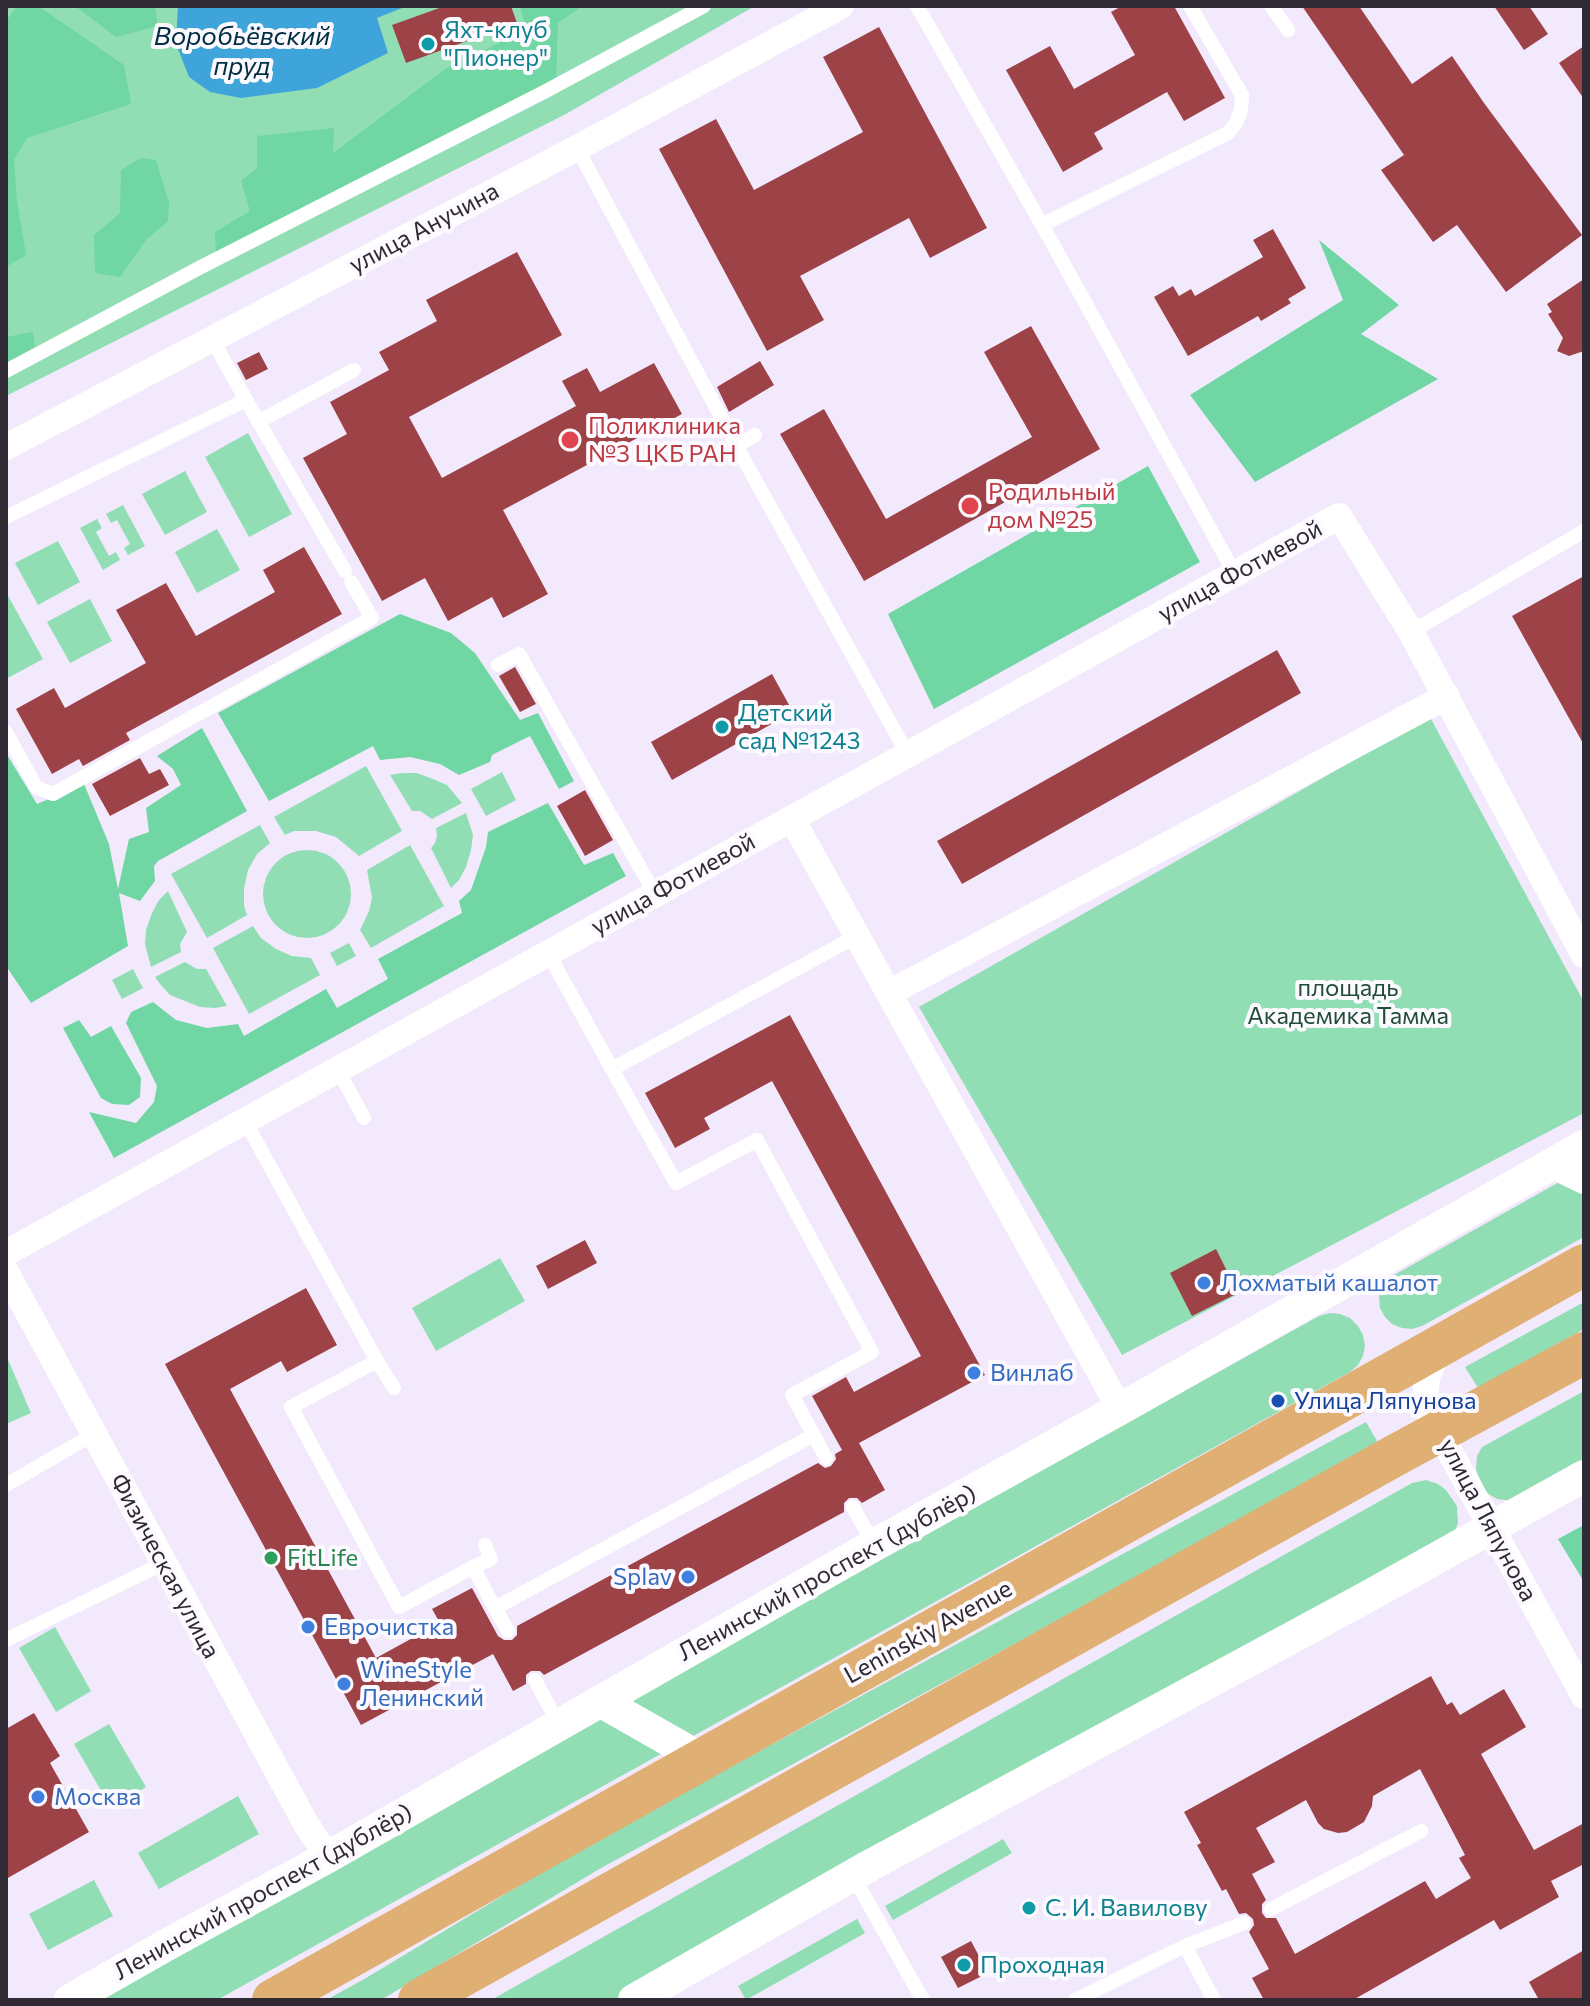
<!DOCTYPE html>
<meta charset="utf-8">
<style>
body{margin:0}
#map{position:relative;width:1590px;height:2006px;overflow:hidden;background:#f3e9fd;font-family:Commissioner,sans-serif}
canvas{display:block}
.frame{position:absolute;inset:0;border:8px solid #2f2a33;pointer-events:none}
</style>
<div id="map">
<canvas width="1590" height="2006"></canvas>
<div class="frame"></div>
</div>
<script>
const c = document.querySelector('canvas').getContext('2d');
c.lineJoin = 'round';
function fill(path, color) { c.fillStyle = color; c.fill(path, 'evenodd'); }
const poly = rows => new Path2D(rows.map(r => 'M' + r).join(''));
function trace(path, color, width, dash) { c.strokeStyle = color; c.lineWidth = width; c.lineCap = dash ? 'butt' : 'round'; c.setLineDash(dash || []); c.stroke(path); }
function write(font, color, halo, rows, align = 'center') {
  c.font = font + ' Commissioner,sans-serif'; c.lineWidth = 8; c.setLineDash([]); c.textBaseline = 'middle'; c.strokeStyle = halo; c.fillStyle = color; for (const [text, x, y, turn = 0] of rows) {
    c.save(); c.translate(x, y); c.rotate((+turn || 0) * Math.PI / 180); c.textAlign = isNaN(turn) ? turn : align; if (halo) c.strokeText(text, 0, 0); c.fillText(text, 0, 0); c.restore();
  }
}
fill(poly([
 [6,6,755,6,564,115,6,396],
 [248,433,292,514,249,537,205,457],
 [185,471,207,512,165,535,142,494],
 [123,505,145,546,128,555,124,548,130,544,117,520,111,523,106,514],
 [97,519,102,528,96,532,109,556,116,552,120,560,103,570,80,528],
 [217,529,240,570,197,593,175,552],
 [58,541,80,582,38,605,15,563],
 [6,592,43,659,6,679],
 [90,599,112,641,70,663,47,622],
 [1430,717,1584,1002,1584,1113,1122,1355,919,1007],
 [366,766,402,831,359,856,336,837,316,831,294,831,285,835,274,817],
 [502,772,516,800,486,816,471,789],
 [402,773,417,773,433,779,447,785,462,803,432,819,420,811,412,811,390,775],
 [466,813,473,835,471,850,466,867,459,880,451,888,431,848,435,843,437,836,436,828],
 [260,825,270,843,257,854,248,870,244,888,244,906,247,915,207,938,171,874],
 [410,845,444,906,371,948,360,930,369,911,372,898,367,870],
 '263 894a44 44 0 1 1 88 0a44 44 0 1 1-88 0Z',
 [168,891,187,932,180,944,181,952,151,967,145,944,146,930,152,913,159,900],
 [253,926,261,938,276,949,292,956,311,958,320,975,249,1014,213,948],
 [349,943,356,956,337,966,330,953],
 [185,962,197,969,206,969,227,1006,215,1008,200,1007,170,995,160,984,155,977],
 [133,969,143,988,122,999,112,980],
 [1584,1168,1584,1237,1422,1326,1412,1329,1402,1328,1392,1324,1385,1317,1380,1308,1379,1297,1381,1287,1387,1279],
 [500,1258,525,1301,436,1351,412,1308],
 [1584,1302,1584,1329,1478,1388,1465,1367],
 [1330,1313,1340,1314,1350,1318,1358,1326,1363,1335,1365,1346,1363,1356,1358,1365,1350,1372,217,2000,92,2000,1319,1316],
 [6,1355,31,1413,6,1424],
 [1584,1391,1584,1463,1513,1501,1497,1499,1485,1492,1476,1470,1477,1456,1482,1447],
 [1366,1422,1380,1446,601,1868,381,2000,326,2000,366,1978,590,1843],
 [1426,1480,1438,1484,1446,1490,1457,1506,1458,1522,1454,1535,623,2000,491,2000,1412,1483],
 [55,1627,91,1691,56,1712,19,1648],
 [109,1724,146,1787,111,1808,74,1744],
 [238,1796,259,1834,159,1889,138,1853],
 [1003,1839,1012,1853,893,1920,885,1906],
 [94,1880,113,1916,48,1950,29,1914],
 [857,1919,865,1933,746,2000,738,1986]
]), '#91deb5');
fill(poly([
 [17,6,38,6,124,65,131,104,27,138,14,160,17,201,26,255,6,267,6,21],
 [75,6,155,6,158,26,116,37],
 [520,6,582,6,558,23,556,81,216,255,215,232,250,211,241,181,257,168,257,136,334,128,333,153,445,69,526,30],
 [141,158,156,160,169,203,168,221,146,240,120,277,95,273,94,235,120,213,121,170],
 [1319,240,1399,305,1361,334,1438,379,1255,482,1190,395,1343,300],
 [33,332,35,347,6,363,6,337],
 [1148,466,1200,562,934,709,888,614],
 [400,614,451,633,475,653,520,720,538,713,574,781,559,789,530,736,492,755,490,762,459,775,440,764,410,757,380,760,373,746,269,801,218,713],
 [202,728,247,811,158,861,154,866,155,881,140,901,119,893,128,946,31,1003,6,966,6,753,37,804,84,784,109,844,118,889,129,839,149,832,146,808,181,785,173,769,157,756],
 [548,803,584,865,613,853,626,876,114,1158,89,1112,136,1123,154,1102,157,1086,126,1023,131,1012,153,1002,176,1020,207,1028,238,1024,244,1036,326,989,337,1008,388,979,378,959,462,913,459,901,471,890,486,847,488,832],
 [79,1020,91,1037,111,1026,141,1078,140,1097,129,1105,112,1104,101,1098,63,1028],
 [1584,1525,1584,1582,1558,1539]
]), '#6fd6a4');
fill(poly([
 [178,6,407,6,377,18,388,53,317,88,241,98,210,92,189,77,176,44]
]), '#3fa4da');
fill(poly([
 [445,6,511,6,517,23,406,63,392,25],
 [1122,6,1174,6,1225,98,1184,121,1167,92,1094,133,1103,149,1063,172,1006,70,1050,46,1074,89,1135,55,1111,12],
 [1302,6,1359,6,1412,84,1452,56,1484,103,1582,235,1506,292,1457,225,1433,242,1381,170,1404,155],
 [1494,6,1529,6,1548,34,1524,50],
 [879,27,987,228,930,258,909,218,800,276,824,320,767,351,659,149,716,119,754,190,863,132,823,57],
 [1584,46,1584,99,1559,63],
 [1273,229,1306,288,1288,299,1291,303,1261,321,1258,316,1188,356,1154,297,1173,286,1179,296,1191,289,1195,296,1263,257,1253,240],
 [517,252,562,335,409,417,442,478,576,406,562,381,587,368,600,392,654,363,682,414,503,510,548,594,503,618,492,597,448,621,425,578,382,601,303,458,347,434,330,402,389,370,379,352,437,321,426,300],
 [1584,279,1584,351,1569,356,1557,351,1563,338,1548,314,1552,312,1547,304],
 [1031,326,1100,449,864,581,780,434,824,409,886,519,1032,437,984,352],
 [259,352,268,369,246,380,237,363],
 [760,361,774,385,729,412,717,387],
 [304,547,342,614,126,733,130,740,83,766,79,759,52,774,16,709,54,688,65,708,146,663,116,610,166,583,196,636,275,592,263,570],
 [1584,576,1584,745,1512,616],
 [1277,650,1301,693,962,884,937,841],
 [515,667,536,704,520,712,499,676],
 [772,674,793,712,672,780,651,742],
 [140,758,149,774,160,769,169,785,110,816,92,784],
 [585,790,613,840,585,856,557,806],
 [790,1015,985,1375,859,1443,885,1490,862,1503,857,1498,849,1498,844,1503,844,1512,544,1675,540,1671,531,1671,526,1675,526,1684,513,1691,493,1654,361,1725,165,1364,306,1288,337,1345,287,1372,281,1361,230,1389,376,1658,440,1623,432,1609,472,1588,498,1636,504,1640,512,1640,517,1635,517,1626,818,1463,825,1468,831,1466,836,1459,835,1454,842,1450,812,1396,846,1377,854,1392,921,1356,772,1081,704,1118,710,1129,675,1148,645,1093],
 [585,1240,597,1263,548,1289,536,1266],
 [1216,1249,1238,1293,1192,1316,1170,1273],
 [1431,1676,1447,1705,1452,1702,1460,1715,1504,1689,1526,1727,1481,1754,1534,1850,1584,1823,1584,1864,1551,1881,1559,1897,1500,1930,1494,1920,1353,2000,1264,2000,1252,1978,1269,1969,1249,1932,1254,1925,1253,1919,1246,1913,1239,1914,1226,1889,1222,1891,1197,1845,1201,1843,1184,1812],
 [1420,1769,1465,1855,1459,1858,1471,1878,1436,1899,1425,1881,1295,1954,1276,1918,1266,1918,1262,1913,1262,1904,1266,1900,1252,1874,1275,1862,1256,1828,1306,1800,1318,1823,1324,1829,1338,1833,1347,1832,1364,1822,1372,1806,1373,1796],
 [34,1713,60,1756,50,1763,89,1832,6,1879,6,1729],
 [971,1941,988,1973,958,1988,941,1957],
 [1584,1950,1584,2000,1539,2000,1529,1982]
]), '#9d4246');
trace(poly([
 [917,6,1050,239,1235,574],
 [1271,6,1288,30],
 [577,148,743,458,908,755],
 [1042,225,1228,133,1236,123,1241,110,1242,95,1190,6],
 [6,371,201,267,546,91,704,6],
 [246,400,345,571],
 [258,422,354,370],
 [737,446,755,435],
 [6,517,246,400,212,339],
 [1411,632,1584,531],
 [498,665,519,654,655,894],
 [6,732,36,787,53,794,372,618,351,582],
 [548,953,612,1069],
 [338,1070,364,1118],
 [245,1121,377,1361,291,1407,399,1607,473,1567,495,1608,814,1435],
 [377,1361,394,1388],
 [826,1458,792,1395,872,1352,757,1140,676,1183,612,1069,857,936],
 [6,1485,94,1434],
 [853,1507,874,1545],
 [473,1567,491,1559,485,1545],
 [495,1608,508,1631],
 [6,1640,164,1563],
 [535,1680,559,1725],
 [853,1876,923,2000],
 [1271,1909,1421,1831],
 [1185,1946,1244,1923],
 [1075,2000,1185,1946,1214,2000]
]), '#fff', 14);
trace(poly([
 [6,447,577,148,841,6],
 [792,819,1120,1409],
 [889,993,1447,696],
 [1549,1164,1584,1181],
 [6,1253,1339,516,1411,632,1584,955],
 [6,1272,306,1824,328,1857],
 [1444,1348,1436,1357,1428,1374,1425,1394,1428,1412,1584,1696]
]), '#fff', 26);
trace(poly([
 [600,1701,702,1759],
 [70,2000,170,1943,328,1857,874,1545,1120,1409,1584,1146],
 [634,2000,869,1866,1365,1598,1584,1476]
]), '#fff', 32);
trace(poly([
 [273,2000,1584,1265],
 [419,2000,1394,1456,1584,1353]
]), '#e0af73', 42);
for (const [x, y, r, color] of [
 [428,44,8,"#0f9aa8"],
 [570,440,10,"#e0444e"],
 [970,506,10,"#e0444e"],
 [722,727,8,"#0f9aa8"],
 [1204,1283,8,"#3f7fe0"],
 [974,1373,8,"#3f7fe0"],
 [1278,1401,8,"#1a4fb4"],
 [271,1558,8,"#2e9e5b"],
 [688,1577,8,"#3f7fe0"],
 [308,1627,8,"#3f7fe0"],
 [344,1684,8,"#3f7fe0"],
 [38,1797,8,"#3f7fe0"],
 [1029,1908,8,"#0f9aa8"],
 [964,1965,8,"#0f9aa8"]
]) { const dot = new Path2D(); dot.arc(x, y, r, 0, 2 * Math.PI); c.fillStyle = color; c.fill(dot); trace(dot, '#fcfaff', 3); }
write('24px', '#0d838f', '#fcfaff', [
 ["Яхт-клуб",444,30],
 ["\"Пионер\"",444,58],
 ["Детский",738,713],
 ["сад №1243",738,741],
 ["С. И. Вавилову",1045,1908],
 ["Проходная",980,1965]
], 'left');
write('24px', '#2f2a33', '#fcfaff', [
 ["улица Анучина",424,228,-28],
 ["улица Фотиевой",1240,571,-29],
 ["улица Фотиевой",673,884,-29],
 ["улица Ляпунова",1488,1520,62],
 ["Физическая улица",165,1566,62],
 ["Ленинский проспект (дублёр)",827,1573,-29],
 ["Leninskiy Avenue",928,1632,-29],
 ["Ленинский проспект (дублёр)",263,1892,-29]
]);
write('24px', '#be3a42', '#fcfaff', [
 ["Поликлиника",588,426],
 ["№3 ЦКБ РАН",588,454],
 ["Родильный",988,492],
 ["дом №25",988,520]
], 'left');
write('24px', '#214d38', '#fcfaff', [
 ["площадь",1348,988],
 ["Академика Тамма",1348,1016]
]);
write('24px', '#366cbe', '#fcfaff', [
 ["Лохматый кашалот",1220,1283],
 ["Винлаб",990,1373],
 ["Splav",672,1577,"right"],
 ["Еврочистка",324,1627],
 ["WineStyle",360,1670],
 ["Ленинский",360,1698],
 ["Москва",54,1797]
], 'left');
write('24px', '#164399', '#fcfaff', [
 ["Улица Ляпунова",1294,1401]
], 'left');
write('24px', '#27864d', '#fcfaff', [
 ["FitLife",287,1558]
], 'left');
write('italic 26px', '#012e44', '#fcfaff', [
 ["Воробьёвский",242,36],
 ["пруд",242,66]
]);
</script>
